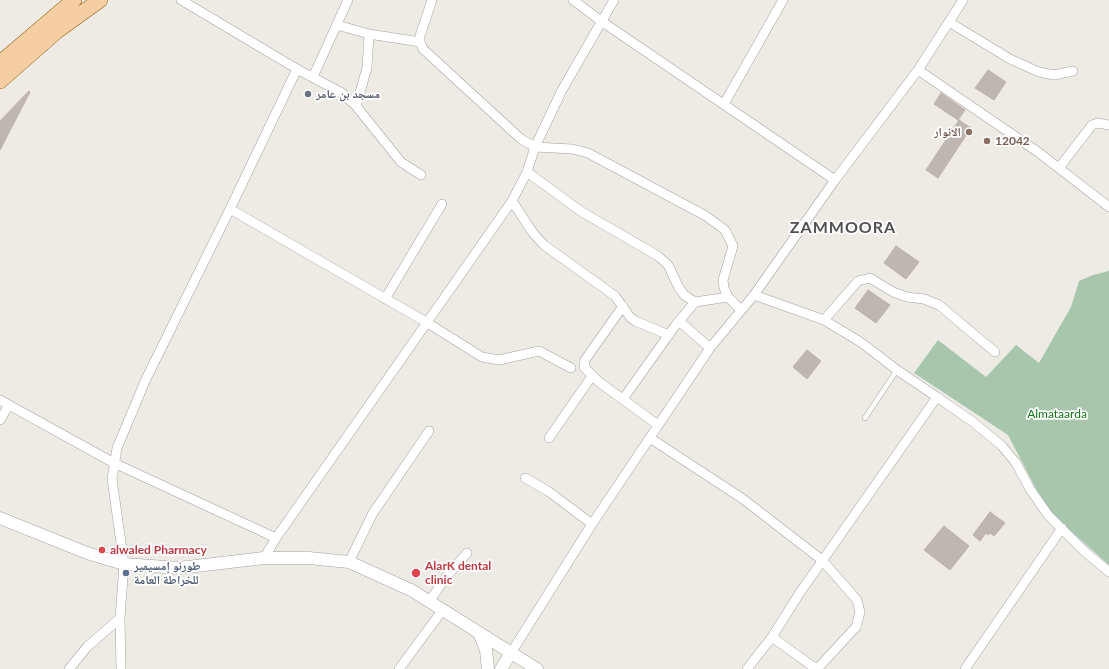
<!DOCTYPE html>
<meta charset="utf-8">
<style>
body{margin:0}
canvas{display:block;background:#eeebe5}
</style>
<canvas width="1109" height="669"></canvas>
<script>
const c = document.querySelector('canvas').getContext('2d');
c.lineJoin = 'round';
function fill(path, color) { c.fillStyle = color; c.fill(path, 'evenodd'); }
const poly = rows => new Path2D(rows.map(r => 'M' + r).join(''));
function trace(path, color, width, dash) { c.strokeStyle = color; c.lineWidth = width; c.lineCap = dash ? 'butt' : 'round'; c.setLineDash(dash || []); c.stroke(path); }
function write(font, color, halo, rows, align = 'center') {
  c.font = font + ' Lato,"Noto Naskh Arabic",sans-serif'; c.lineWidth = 3.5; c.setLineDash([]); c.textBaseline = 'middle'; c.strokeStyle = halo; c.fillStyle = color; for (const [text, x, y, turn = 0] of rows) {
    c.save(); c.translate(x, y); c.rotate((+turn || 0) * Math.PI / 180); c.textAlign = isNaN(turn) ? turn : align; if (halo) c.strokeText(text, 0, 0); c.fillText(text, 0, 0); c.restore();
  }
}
fill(poly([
 [1109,271,1109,565,1047,510,1008,435,914,373,938,340,986,377,1016,345,1039,363,1071,307,1079,281,1093,275]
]), '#a7c6ab');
const building = poly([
 [988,70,1006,82,994,100,975,88,988,70],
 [29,91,30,92,0,150,0,121,29,91],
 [941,93,965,110,958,120,934,104,941,93],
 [959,120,971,128,938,178,926,170,959,120],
 [896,246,919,262,906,279,884,263,896,246],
 [868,290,890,305,876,323,855,308,868,290],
 [807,350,821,361,807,379,793,367,807,350],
 [990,512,1005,523,994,536,990,533,988,535,986,533,980,541,973,535,990,512],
 [944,526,969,546,950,570,924,550,944,526]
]);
fill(building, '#beb6b1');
trace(building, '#bfb1a8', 1);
const service = poly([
 [865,418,897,370]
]);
const minor = poly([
 [181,0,297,69,342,93,356,106,401,162,421,175],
 [432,0,420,36,420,42,423,49,521,139,535,147,572,149,588,153,706,216,725,230,733,246,723,280,724,288,728,297,741,310],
 [573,0,601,21,835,180],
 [949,22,1010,59,1039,72,1054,75,1073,71],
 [337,25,369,34,420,42],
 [918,70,1038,152,1109,207],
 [313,77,348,0],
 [724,104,783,0],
 [356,106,367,68,369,34],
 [1059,168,1092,125,1098,123,1109,125],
 [527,172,582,212,658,256,668,265,678,286,684,295,695,302],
 [512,201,533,233,544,245,615,296,630,317,635,321,669,335],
 [230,209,426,322,482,357,499,360,539,351,571,368],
 [385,299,442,204],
 [623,306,585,360,584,367,599,382,658,425],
 [824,320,858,281,870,278,893,292,907,297,924,299,939,305,995,352],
 [679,321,710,348],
 [937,397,973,422,1002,446,1016,463,1030,489,1048,515,1084,551,1109,572],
 [623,399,675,326,695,302,728,297],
 [0,400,114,463,276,538],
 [0,420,9,405],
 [549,438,592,376],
 [650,438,743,499,822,560,857,600,860,612,856,627,817,669],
 [525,478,548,491,592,524],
 [264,558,276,538,512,201,527,172,535,147,562,90,614,0],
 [349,562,373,513,429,431],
 [429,602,446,577,467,553],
 [772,637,816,669],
 [511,653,592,524,710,348,754,295,835,180,918,70,963,0],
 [69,669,87,647,120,618],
 [121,669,120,618,124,564,112,479,117,448,146,379,230,209,297,69],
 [399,669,442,611],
 [747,669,772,637,799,594,937,397,897,370,862,343,824,320,754,295],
 [965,669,1062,528]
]);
const tertiary = poly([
 [0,518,87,553,124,564,179,568,264,558,309,558,349,562,411,590,537,669],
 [479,633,486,650,488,669],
 [501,669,511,653]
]);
const primary = poly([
 [0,63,74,0],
 [0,81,57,31,100,0]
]);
trace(service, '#a2a2a2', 5.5);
trace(minor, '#a2a2a2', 10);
trace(tertiary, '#a2a2a2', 13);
trace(primary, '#8e5d0a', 16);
trace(service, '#fff', 4.5);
trace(minor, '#fff', 9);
trace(tertiary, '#fff', 12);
trace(primary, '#f5cea3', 15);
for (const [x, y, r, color] of [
 [308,94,4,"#6b7280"],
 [969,132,4,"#8d6e63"],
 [987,141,4,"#8d6e63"],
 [102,550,4,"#e0444e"],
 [126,573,4,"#5c6f8a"],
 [416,573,5,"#e0444e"]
]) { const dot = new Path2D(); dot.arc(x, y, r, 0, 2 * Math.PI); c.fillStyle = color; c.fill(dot); trace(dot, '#fff', 1.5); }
write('bold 12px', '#5b616d', '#fff', [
 ["مسجد بن عامر",316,94]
], 'left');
write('bold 12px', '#785e54', '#fff', [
 ["الانوار",961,132],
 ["12042",995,141,"left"]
], 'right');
write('12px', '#137517', '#fff', [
 ["Almataarda",1057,414]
]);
write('bold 12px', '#be3a42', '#fff', [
 ["alwaled Pharmacy",110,550],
 ["AlarK dental",425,566],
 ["clinic",425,580]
], 'left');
write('bold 12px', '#4e5e75', '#fff', [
 ["طورنو إمسيمير",134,566],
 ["للخراطة العامة",134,580]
], 'left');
c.letterSpacing = '1px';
write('bold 16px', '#515151', '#fff', [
 ["ZAMMOORA",843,228]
]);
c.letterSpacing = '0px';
</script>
